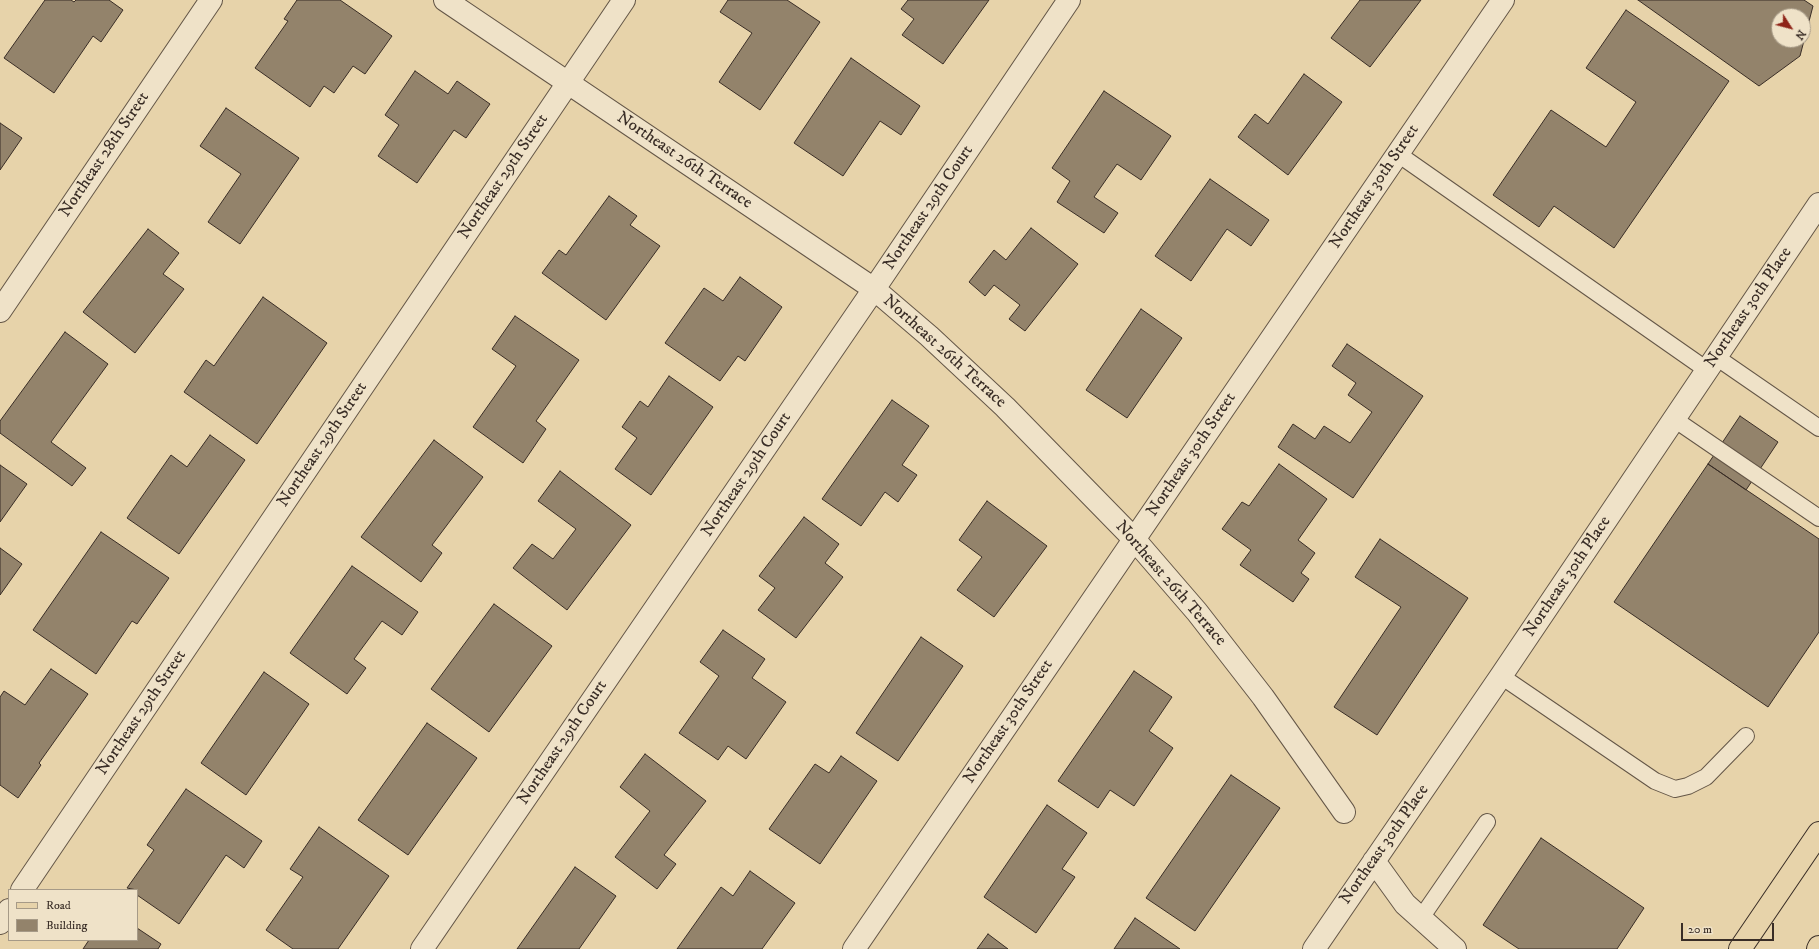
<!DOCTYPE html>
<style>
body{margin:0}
#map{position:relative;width:1819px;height:949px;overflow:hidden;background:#e7d3aa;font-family:"IM FELL DW Pica",serif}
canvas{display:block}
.legend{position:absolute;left:8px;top:889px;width:130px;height:52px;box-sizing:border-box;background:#efe2c8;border:1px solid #a69a87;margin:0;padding:5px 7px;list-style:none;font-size:12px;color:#392d26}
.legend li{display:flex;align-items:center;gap:8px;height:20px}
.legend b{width:20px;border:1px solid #a69a87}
.north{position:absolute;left:1771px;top:8px;width:40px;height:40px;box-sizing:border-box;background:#efe2c8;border:1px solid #a69a87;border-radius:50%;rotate:126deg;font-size:11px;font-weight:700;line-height:16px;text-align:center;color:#392d26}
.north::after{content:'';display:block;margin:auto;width:14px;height:18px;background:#8f2418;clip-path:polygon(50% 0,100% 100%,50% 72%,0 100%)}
.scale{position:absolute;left:1681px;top:923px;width:93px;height:18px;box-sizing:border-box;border:2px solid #392d26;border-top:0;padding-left:5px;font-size:12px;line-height:14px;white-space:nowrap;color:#392d26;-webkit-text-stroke:3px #efe2c8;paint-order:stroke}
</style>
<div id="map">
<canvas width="1819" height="949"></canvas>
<ul class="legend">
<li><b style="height:5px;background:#e7d3aa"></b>Road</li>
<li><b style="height:11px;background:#93836b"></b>Building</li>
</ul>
<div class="north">N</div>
<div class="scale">20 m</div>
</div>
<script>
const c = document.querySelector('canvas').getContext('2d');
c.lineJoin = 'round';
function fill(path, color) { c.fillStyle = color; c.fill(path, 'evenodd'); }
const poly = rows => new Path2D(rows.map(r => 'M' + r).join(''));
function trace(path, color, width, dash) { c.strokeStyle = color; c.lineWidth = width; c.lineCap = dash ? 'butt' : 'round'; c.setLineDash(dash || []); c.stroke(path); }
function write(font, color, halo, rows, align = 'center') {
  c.font = font + ' "IM FELL DW Pica",serif'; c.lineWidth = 3; c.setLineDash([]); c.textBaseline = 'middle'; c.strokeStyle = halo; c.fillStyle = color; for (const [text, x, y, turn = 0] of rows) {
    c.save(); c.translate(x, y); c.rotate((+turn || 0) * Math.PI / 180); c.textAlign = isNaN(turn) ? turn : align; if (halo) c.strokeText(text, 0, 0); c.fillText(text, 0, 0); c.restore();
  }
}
const building = poly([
 [45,0,71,0,74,2,76,0,109,0,123,10,101,42,93,36,54,93,4,58,45,0],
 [297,0,340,0,392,36,365,74,353,66,334,93,324,86,310,107,255,68,288,21,284,19,297,0],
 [728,0,787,0,820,22,760,110,719,82,752,33,720,12,728,0],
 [908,0,989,0,943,64,902,35,914,19,901,9,908,0],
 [1360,0,1421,0,1370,67,1331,38,1360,0],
 [1638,0,1804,0,1813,6,1800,56,1759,86,1638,0],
 [1779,16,1803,16,1803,40,1779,40,1779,16],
 [1626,10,1729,81,1614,248,1554,206,1539,227,1493,195,1551,110,1606,147,1636,102,1586,68,1626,10],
 [851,58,920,106,901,135,880,121,843,176,794,143,851,58],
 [415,71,448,94,457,81,490,104,466,138,454,130,417,183,378,156,399,125,385,115,415,71],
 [1304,74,1342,102,1288,175,1238,137,1255,114,1268,124,1304,74],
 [1104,91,1171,136,1141,180,1117,164,1094,197,1118,213,1104,233,1057,202,1070,181,1052,168,1104,91],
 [226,108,299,158,240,244,208,222,241,174,200,146,226,108],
 [0,123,22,138,0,170,0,123],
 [1210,179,1269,220,1251,246,1227,229,1191,281,1155,256,1210,179],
 [609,196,637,216,630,225,660,246,606,320,542,273,559,250,566,255,609,196],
 [1031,228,1078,264,1025,331,1009,319,1020,305,994,285,985,296,969,282,994,250,1006,260,1031,228],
 [148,229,179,253,163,274,184,289,135,353,83,312,148,229],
 [740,277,782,307,745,361,738,356,720,381,665,343,704,288,723,301,740,277],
 [263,297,327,343,257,444,184,392,206,360,214,366,263,297],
 [1141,309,1182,338,1127,418,1086,390,1141,309],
 [515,316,579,360,536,421,546,429,523,463,473,427,516,366,492,349,515,316],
 [65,332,108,364,51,442,86,468,72,486,0,433,0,421,65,332],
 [1347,344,1423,396,1353,498,1278,447,1293,424,1315,439,1324,426,1350,443,1372,412,1348,395,1356,383,1332,366,1347,344],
 [669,376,713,407,651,495,615,469,637,438,622,427,640,401,648,407,669,376],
 [892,400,929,426,902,465,917,475,898,502,885,492,861,526,822,499,892,400],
 [1740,416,1778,442,1746,490,1708,464,1740,416],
 [210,435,245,460,179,554,127,518,171,455,187,467,210,435],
 [434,440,483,477,432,545,442,553,421,582,361,537,434,440],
 [1279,464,1327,499,1298,540,1315,553,1301,573,1309,579,1293,602,1240,565,1251,550,1222,529,1242,502,1249,506,1279,464],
 [1708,464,1819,539,1819,632,1768,707,1614,602,1708,464],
 [0,465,27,484,0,522,0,465],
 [560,471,631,525,567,610,513,568,532,544,553,559,576,529,538,501,560,471],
 [987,501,1047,546,994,617,957,590,982,557,959,540,987,501],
 [804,517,839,544,825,563,843,577,796,638,758,610,775,588,759,576,804,517],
 [101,532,169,578,137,624,132,621,96,674,33,630,101,532],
 [1380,539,1468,598,1377,735,1334,707,1401,607,1355,577,1380,539],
 [0,548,22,564,0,595,0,548],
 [352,566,418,612,402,635,382,621,354,659,366,668,347,694,290,653,352,566],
 [494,604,552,646,489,732,431,689,494,604],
 [723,630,765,659,752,678,786,702,746,759,728,746,718,760,679,733,719,676,700,662,723,630],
 [921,637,963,666,898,761,856,733,921,637],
 [51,669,88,694,39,763,41,765,18,798,0,785,0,697,4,691,25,705,51,669],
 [1134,671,1172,697,1149,731,1173,748,1134,806,1110,790,1098,808,1058,781,1134,671],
 [264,672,309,704,246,795,201,763,264,672],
 [427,723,477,758,408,855,358,820,427,723],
 [645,754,706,801,664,855,676,864,657,889,615,857,650,811,620,787,645,754],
 [841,756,877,781,820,864,769,829,815,764,829,773,841,756],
 [1231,775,1280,808,1195,931,1146,898,1231,775],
 [186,789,262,841,244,868,226,855,179,924,137,895,137,890,127,888,154,850,147,845,186,789],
 [1047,805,1087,833,1062,869,1075,877,1036,933,984,897,1047,805],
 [319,827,389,876,338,949,293,949,266,930,303,877,290,869,319,827],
 [1541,838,1644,908,1617,949,1519,949,1483,925,1541,838],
 [575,867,616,896,579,949,517,949,575,867],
 [750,871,795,903,762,949,677,949,721,887,733,896,750,871],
 [1135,918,1180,949,1114,949,1135,918],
 [137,928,161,944,158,949,83,949,89,940,137,940,137,928],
 [988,934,1008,949,977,949,988,934]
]);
fill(building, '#93836b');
trace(building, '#392d26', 1);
const lane = poly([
 [1398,154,1707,370],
 [1716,357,1819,428],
 [1674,419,1819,518],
 [1501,676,1655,781,1675,789,1688,786,1706,777,1746,736],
 [1421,918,1487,822]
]);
const street = poly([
 [445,0,874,289,929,336,1005,407,1134,539,1197,612,1263,697,1344,812],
 [0,311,211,0],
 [1374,861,1405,904,1455,949],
 [22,890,624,0],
 [0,923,9,910],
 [422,949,874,289,1069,0],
 [854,949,1503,0],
 [1314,949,1501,676,1819,204]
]);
const primary = poly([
 [1740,949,1819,833],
 [1818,949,1819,947]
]);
trace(lane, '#645647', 18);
trace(street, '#645647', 24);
trace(primary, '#392d26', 24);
trace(lane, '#efe2c8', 16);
trace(street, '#efe2c8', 22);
trace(primary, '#e7d3aa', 22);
write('17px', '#392d26', '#efe2c8', [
 ["Northeast 28th Street",105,155,-56],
 ["Northeast 26th Terrace",684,161,34],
 ["Northeast 29th Street",504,177,-56],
 ["Northeast 30th Street",1375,187,-56],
 ["Northeast 29th Court",929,208,-56],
 ["Northeast 30th Place",1749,308,-56],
 ["Northeast 26th Terrace",944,352,42],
 ["Northeast 29th Street",323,445,-56],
 ["Northeast 30th Street",1192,455,-56],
 ["Northeast 29th Court",747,475,-56],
 ["Northeast 30th Place",1568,577,-56],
 ["Northeast 26th Terrace",1170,584,49],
 ["Northeast 29th Street",142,713,-56],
 ["Northeast 30th Street",1009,722,-56],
 ["Northeast 29th Court",563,743,-56],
 ["Northeast 30th Place",1385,845,-55]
]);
</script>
